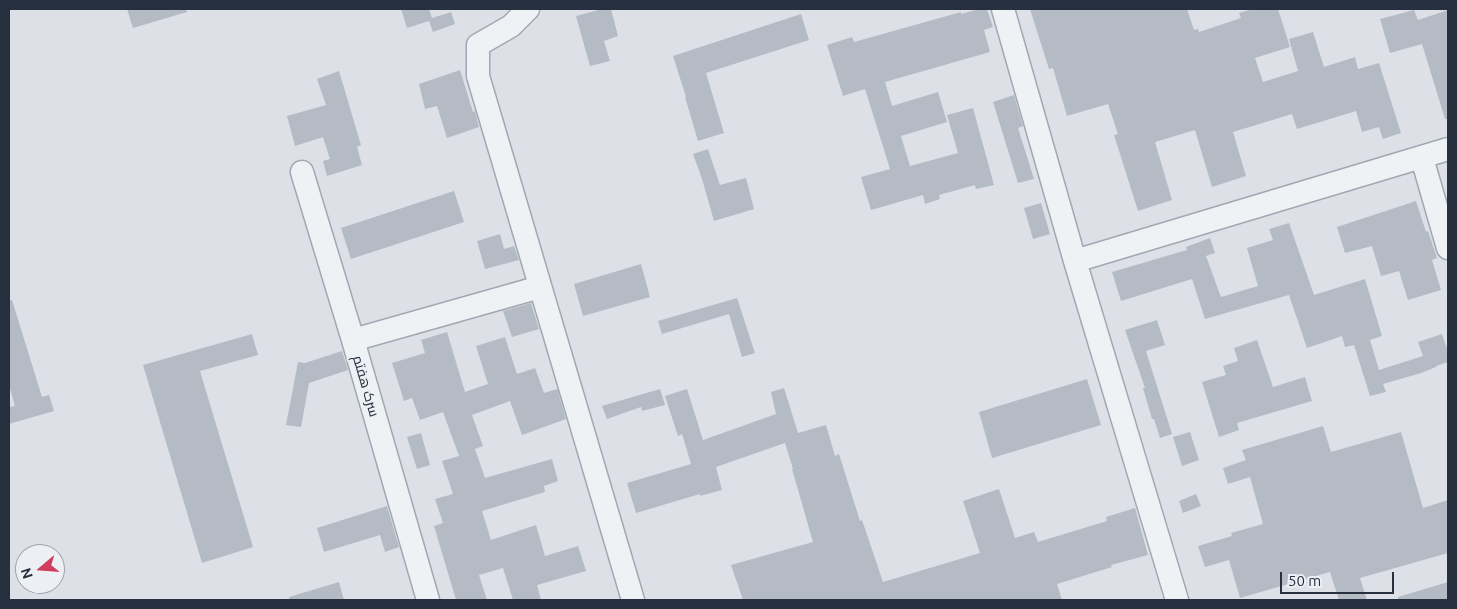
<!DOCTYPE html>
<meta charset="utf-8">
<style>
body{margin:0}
#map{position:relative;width:1457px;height:609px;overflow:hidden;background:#dde1e7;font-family:Ubuntu,sans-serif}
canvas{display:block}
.frame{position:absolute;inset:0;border:10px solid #26303e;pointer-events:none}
.north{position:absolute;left:15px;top:544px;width:50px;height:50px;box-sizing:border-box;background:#ecf0f5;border:1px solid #9da3ac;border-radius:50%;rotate:252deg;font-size:14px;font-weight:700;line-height:20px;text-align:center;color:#26303e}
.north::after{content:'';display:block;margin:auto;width:18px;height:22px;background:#d03d5e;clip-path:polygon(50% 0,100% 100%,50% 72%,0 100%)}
.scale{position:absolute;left:1280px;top:572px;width:114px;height:22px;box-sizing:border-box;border:2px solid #26303e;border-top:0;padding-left:6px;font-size:15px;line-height:18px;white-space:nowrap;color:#26303e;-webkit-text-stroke:4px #ecf0f5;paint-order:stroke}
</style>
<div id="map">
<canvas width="1457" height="609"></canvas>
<div class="frame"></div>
<div class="north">N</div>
<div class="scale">50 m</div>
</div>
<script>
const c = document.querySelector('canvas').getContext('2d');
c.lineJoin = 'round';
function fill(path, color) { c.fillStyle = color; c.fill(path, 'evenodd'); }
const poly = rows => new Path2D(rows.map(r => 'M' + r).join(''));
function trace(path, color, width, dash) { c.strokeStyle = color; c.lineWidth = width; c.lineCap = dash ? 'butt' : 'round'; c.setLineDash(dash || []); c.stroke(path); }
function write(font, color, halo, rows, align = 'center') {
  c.font = font + ' Ubuntu,Cairo,sans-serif'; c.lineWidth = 4; c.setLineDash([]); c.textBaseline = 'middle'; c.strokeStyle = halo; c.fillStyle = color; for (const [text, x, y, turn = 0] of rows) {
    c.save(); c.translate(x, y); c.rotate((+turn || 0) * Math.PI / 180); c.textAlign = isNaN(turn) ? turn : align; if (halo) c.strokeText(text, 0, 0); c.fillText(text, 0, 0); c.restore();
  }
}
fill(poly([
 [127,9,186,9,187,12,133,28],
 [401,9,429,9,432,18,451,12,455,24,433,32,429,21,407,28],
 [602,9,611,9,618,36,604,41,610,61,590,66,576,16],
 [979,9,987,9,993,27,984,30,990,52,885,82,892,106,938,92,947,122,901,136,910,166,958,153,947,115,973,108,994,185,976,189,975,185,939,195,940,199,925,204,923,195,871,210,861,177,890,169,865,89,843,96,827,45,852,37,854,42,961,12,961,14],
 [1030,9,1187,9,1194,30,1198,29,1199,32,1241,18,1239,13,1253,9,1278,9,1290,47,1255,58,1263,82,1298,71,1289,39,1313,32,1324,67,1355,57,1358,69,1379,63,1401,133,1383,139,1379,127,1362,132,1356,111,1297,129,1292,114,1233,132,1246,176,1212,187,1195,130,1155,142,1172,200,1138,211,1114,135,1118,134,1108,104,1067,116,1053,68,1049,69],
 [1414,10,1418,20,1448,10,1448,119,1445,119,1422,44,1390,53,1380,19],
 [801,14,809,40,706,73,724,133,698,141,685,97,686,97,673,56],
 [460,70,473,112,475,111,479,127,447,138,437,106,425,109,419,84],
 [339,71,361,145,357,147,362,165,327,176,323,161,330,159,323,137,295,146,287,116,326,105,317,79],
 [1014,95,1023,126,1018,128,1034,179,1018,183,993,102],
 [708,149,720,185,746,178,754,209,714,221,702,179,693,154],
 [454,191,464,222,351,259,341,228],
 [1416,201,1426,232,1428,231,1437,258,1432,260,1441,290,1408,300,1399,271,1381,276,1372,246,1345,253,1337,227],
 [1041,203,1050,234,1033,239,1024,208],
 [1289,223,1314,295,1365,279,1382,336,1370,340,1379,370,1423,356,1418,342,1442,334,1448,352,1448,362,1436,366,1436,367,1421,373,1383,384,1386,392,1370,396,1354,345,1345,347,1342,336,1307,348,1289,295,1205,319,1192,279,1121,301,1112,272,1187,250,1186,247,1210,238,1215,253,1206,256,1221,297,1258,286,1247,248,1273,240,1269,229],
 [500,234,504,249,514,246,519,260,485,269,477,241],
 [641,264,650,297,583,316,574,284],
 [737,298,755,353,742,357,729,314,662,334,658,321],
 [9,300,12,300,42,397,49,395,54,411,9,424,9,407,15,406,9,385],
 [531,303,539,329,512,337,503,311],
 [1157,320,1165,345,1146,351,1172,434,1160,438,1154,419,1152,419,1143,388,1145,388,1125,330],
 [447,332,465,392,488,384,476,346,505,337,517,374,535,368,544,393,557,389,558,391,566,419,522,435,510,401,472,415,483,446,475,449,485,478,552,459,558,481,544,486,545,492,482,511,491,540,536,525,545,556,578,546,586,571,537,585,541,600,513,600,503,568,479,575,487,600,456,600,434,526,443,523,435,499,453,494,442,461,459,456,443,412,420,420,412,398,404,401,392,363,425,353,421,340],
 [252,334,258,355,200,371,253,547,202,563,143,365],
 [1257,340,1273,387,1305,377,1312,401,1237,423,1239,430,1219,437,1202,382,1226,375,1223,366,1238,361,1234,348],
 [342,351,348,370,309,383,301,427,286,425,298,362,305,363],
 [1087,379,1101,425,992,458,979,412],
 [784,388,798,433,826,425,835,456,839,454,860,521,862,520,883,582,980,553,963,501,999,489,1015,538,1034,532,1038,542,1107,521,1106,517,1135,508,1148,555,1111,565,1112,567,1057,584,1062,600,743,600,731,565,813,542,792,469,793,469,785,443,716,467,722,490,700,496,700,494,636,513,627,483,691,464,682,434,678,436,665,396,687,389,703,440,776,414,771,392],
 [660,389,665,405,642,411,641,407,607,419,602,406],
 [1323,426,1331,452,1401,432,1423,508,1448,500,1448,553,1360,578,1367,600,1339,600,1330,572,1240,598,1229,560,1205,567,1198,546,1232,536,1231,533,1263,524,1250,477,1228,484,1223,468,1246,460,1242,450],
 [1190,432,1199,460,1182,466,1173,437],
 [421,433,430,465,417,469,407,437],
 [1196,494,1201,506,1183,513,1179,501],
 [387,506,399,547,385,552,380,535,324,552,317,528],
 [339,582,344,600,290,600,289,597],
 [1448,582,1448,600,1398,600,1398,597]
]), '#b4bbc4');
const minor = poly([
 [528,9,511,26,478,45,478,76,633,600],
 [1003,9,1075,261,1177,600],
 [1422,158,1448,248],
 [302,172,353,340,428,600],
 [1075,261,1448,149],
 [353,340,540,287]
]);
trace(minor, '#a2a8b1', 25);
trace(minor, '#eff2f5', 22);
write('14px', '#26303e', '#ecf0f5', [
 ["سرک هفتم",366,386,74]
]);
</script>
